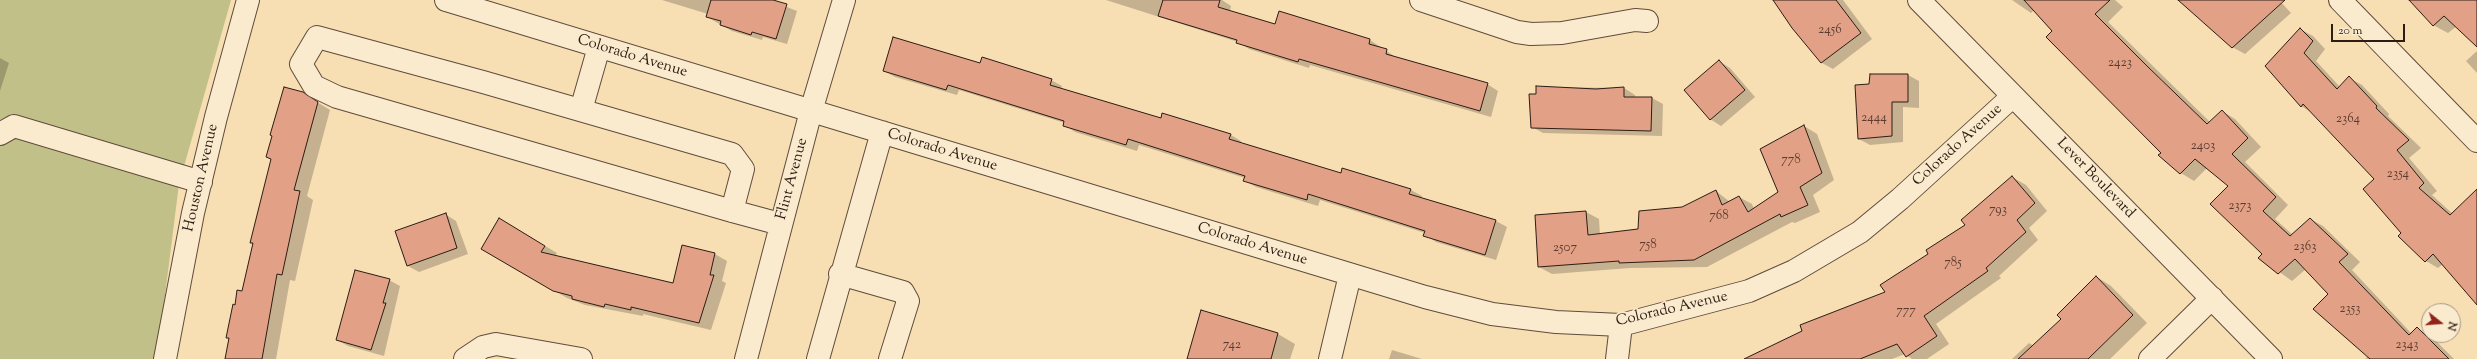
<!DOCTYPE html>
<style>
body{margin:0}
#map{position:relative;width:2477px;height:359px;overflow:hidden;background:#f7deb3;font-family:"Sorts Mill Goudy",serif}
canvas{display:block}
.north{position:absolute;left:2421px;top:303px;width:40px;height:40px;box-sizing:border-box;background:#faeace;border:1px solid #a89884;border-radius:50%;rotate:107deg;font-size:11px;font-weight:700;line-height:16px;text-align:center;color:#2c1c14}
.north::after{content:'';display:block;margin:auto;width:14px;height:18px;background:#8f2418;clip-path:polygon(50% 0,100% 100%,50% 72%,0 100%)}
.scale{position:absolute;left:2331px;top:24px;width:74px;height:18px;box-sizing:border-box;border:2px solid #2c1c14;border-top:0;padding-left:5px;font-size:12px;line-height:14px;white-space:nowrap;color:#2c1c14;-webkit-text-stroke:3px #faeace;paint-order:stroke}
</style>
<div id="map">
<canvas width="2477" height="359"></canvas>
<div class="north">N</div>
<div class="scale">20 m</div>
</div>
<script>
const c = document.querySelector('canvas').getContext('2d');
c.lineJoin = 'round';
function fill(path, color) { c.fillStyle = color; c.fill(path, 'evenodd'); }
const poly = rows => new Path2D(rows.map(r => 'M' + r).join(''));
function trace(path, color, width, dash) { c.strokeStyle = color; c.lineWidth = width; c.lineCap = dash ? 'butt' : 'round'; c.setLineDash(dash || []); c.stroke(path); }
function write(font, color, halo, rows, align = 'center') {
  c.font = font + ' "Sorts Mill Goudy",serif'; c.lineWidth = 3.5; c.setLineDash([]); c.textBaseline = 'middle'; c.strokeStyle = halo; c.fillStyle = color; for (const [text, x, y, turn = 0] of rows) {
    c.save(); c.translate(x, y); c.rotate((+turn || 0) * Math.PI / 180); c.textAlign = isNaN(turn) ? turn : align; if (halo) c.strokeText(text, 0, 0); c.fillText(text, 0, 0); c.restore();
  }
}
fill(poly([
 [0,0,231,0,179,184,157,359,0,359]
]), '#c2c089');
fill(poly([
 [662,0,769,0,797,11,787,44,763,37,762,40,732,31,707,17,708,14],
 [1106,0,1222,0,1231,6,1230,11,1276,25,1280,12,1370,40,1397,58,1487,84,1498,91,1491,117,1310,65,1309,68,1249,49,1238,42],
 [1774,0,1843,0,1872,39,1833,69,1822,63,1793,28],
 [2012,0,2115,0,2123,7,2108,22,2210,122,2222,111,2235,119,2261,147,2245,162,2288,205,2275,219,2293,235,2310,219,2323,226,2360,262,2352,270,2412,334,2418,329,2431,336,2454,359,2365,359,2368,356,2329,294,2306,269,2292,281,2260,258,2264,254,2229,186,2207,168,2194,181,2181,173,2034,10,2031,13],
 [2180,0,2279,0,2291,13,2245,54,2232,47],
 [2410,0,2477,0,2477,45,2457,26,2448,33,2433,25],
 [2300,29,2313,36,2325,49,2316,61,2340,87,2349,78,2362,85,2389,114,2388,116,2421,148,2409,158,2437,191,2432,195,2453,214,2477,204,2477,301,2443,264,2438,268,2426,261,2402,234,2375,179,2311,112,2301,106],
 [2477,51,2477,73,2466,61],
 [0,58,9,63,0,91],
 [1719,61,1730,68,1755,97,1721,126,1710,119],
 [981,64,1051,80,1062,86,1061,89,1161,120,1163,114,1231,135,1241,141,1241,143,1342,174,1411,190,1422,196,1421,198,1496,221,1507,227,1496,260,1436,242,1425,235,1425,233,1320,200,1318,206,1256,187,1245,181,1245,178,1139,145,1137,151,1075,132,1064,125,1065,123,959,90,957,95,895,77,884,71],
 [1871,75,1908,75,1919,81,1919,108,1903,107,1903,142,1870,145,1859,139],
 [1537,87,1624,88,1635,95,1635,98,1652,98,1663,104,1662,136,1543,133,1532,127],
 [302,93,330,110,307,196,313,200,295,281,290,280,276,359,226,359,230,339,227,337,235,306,243,293,254,244,251,243,272,160,267,157],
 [1804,126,1817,134,1834,180,1813,195,1820,212,1795,223,1792,222,1707,267,1630,268,1552,274,1539,267,1586,212,1599,219,1600,235,1639,230,1716,191,1730,202,1739,197,1752,204,1754,209,1780,192],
 [2012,177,2026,185,2047,211,2029,228,2038,240,1999,276,2001,278,1936,324,1949,344,1927,359,1912,359,1905,354,1892,359,1769,359,1887,292,1929,254,1967,225],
 [445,214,456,221,468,254,419,272,408,266,396,232],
 [500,219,557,253,555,256,673,284,683,246,715,254,727,261,722,281,726,283,711,330,643,314,643,316,585,305,567,298,482,249],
 [2097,277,2111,286,2147,323,2110,359,2012,359,2029,343,2034,346,2062,319],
 [389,280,400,286,384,356,348,346,337,340],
 [1202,311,1278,334,1295,344,1290,359,1188,359],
 [1392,350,1422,359,1389,359]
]), '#0003');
const building = poly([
 [711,0,773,0,787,4,776,39,752,32,751,35,720,25,721,21,706,17,711,0],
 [1163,0,1220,0,1218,7,1275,24,1279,11,1370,39,1369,44,1387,49,1386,54,1488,83,1480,111,1299,59,1298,62,1236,43,1237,40,1158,16,1163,0],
 [1773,0,1836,0,1861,33,1821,63,1792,28,1773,0],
 [2024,0,2110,0,2095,14,2147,66,2207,124,2222,110,2248,138,2232,154,2276,197,2263,211,2290,236,2310,218,2348,254,2339,262,2409,335,2417,327,2449,359,2370,359,2313,309,2328,294,2295,259,2278,274,2258,258,2262,254,2210,204,2228,186,2195,159,2180,174,2158,155,2161,153,2046,37,2052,31,2024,0],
 [2178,0,2285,0,2232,48,2178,0],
 [2409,0,2477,0,2477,47,2444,16,2433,26,2409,0],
 [2300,28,2313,41,2304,53,2337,89,2349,76,2377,106,2376,108,2409,140,2397,150,2424,183,2419,188,2450,215,2477,189,2477,305,2433,254,2425,262,2398,236,2401,233,2363,189,2374,179,2303,104,2301,107,2265,66,2300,28],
 [893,37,980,63,982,57,1052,79,1050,85,1161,118,1162,113,1231,134,1229,139,1341,173,1342,168,1411,189,1409,194,1496,220,1485,255,1423,236,1425,231,1308,194,1307,200,1243,181,1245,176,1128,139,1126,145,1063,126,1064,121,948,85,946,90,883,71,893,37],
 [1719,60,1745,90,1710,120,1684,90,1719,60],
 [1870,74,1908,74,1908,102,1892,102,1892,136,1858,139,1855,85,1869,84,1870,74],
 [1536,86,1596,89,1624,87,1624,97,1652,97,1651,131,1531,128,1529,94,1536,94,1536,86],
 [284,87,303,92,318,102,294,190,300,191,282,275,277,274,262,359,225,359,229,338,226,338,233,304,235,305,237,290,242,291,253,243,250,243,271,159,266,157,272,136,270,135,284,87],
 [1804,125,1822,173,1800,187,1808,205,1781,217,1780,214,1694,260,1619,263,1619,261,1538,267,1535,215,1586,211,1588,235,1638,229,1639,211,1682,207,1716,190,1722,205,1739,196,1748,212,1778,192,1760,149,1804,125],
 [2012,176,2035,203,2017,220,2026,232,1986,268,1988,271,1924,316,1937,336,1906,357,1897,344,1860,359,1744,359,1802,331,1800,325,1885,292,1880,285,1928,254,1926,250,1965,225,1961,220,2012,176],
 [446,213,457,248,407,266,395,231,446,213],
 [499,218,545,246,541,252,673,283,682,245,715,253,710,275,714,275,699,323,631,307,631,310,605,304,604,307,572,299,572,296,553,291,481,249,499,218],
 [355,270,390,279,383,303,386,303,371,350,336,340,355,270],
 [2096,276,2133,315,2088,359,2018,359,2061,319,2057,315,2096,276],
 [1201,310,1278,333,1271,359,1187,359,1201,310]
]);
fill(building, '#e2a086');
trace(building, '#2c1c14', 1);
const minor = poly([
 [446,0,1425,297,1492,314,1556,322,1621,325,1749,291,1794,271,1860,232,1900,199,2013,96],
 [1421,0,1517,32,1531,34,1562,33,1635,20,1647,21],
 [1919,0,2271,359],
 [2340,0,2477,141],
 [581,110,599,47],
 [0,134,14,126,201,182],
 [732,211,743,169,732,154,483,82,317,37,301,64,314,86,337,97,732,211,780,224],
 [840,274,903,292,908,301,890,359],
 [165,359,193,213,216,117,248,0],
 [465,359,483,347,496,344,581,359],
 [746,359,811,111,844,0],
 [818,359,882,132],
 [1330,359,1350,275],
 [1617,359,1621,325],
 [2150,359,2212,298]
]);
trace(minor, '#5f4c3c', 24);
trace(minor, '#faeace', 22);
write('13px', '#5a3d30', null, [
 ["2456",1830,31],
 ["2423",2120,64],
 ["2444",1874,119],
 ["2364",2348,120],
 ["2403",2203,147],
 ["778",1791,161],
 ["2354",2398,175],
 ["2373",2240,207],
 ["793",1998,211],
 ["768",1719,217],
 ["758",1648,246],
 ["2363",2305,248],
 ["2507",1565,249],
 ["785",1953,264],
 ["2353",2350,310],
 ["777",1906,312],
 ["742",1232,346],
 ["2343",2407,346]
]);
write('15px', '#2c1c14', '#faeace', [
 ["Colorado Avenue",632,57,17],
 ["Colorado Avenue",1958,146,-42],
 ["Colorado Avenue",942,151,17],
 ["Houston Avenue",202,178,-77],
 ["Flint Avenue",793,179,-75],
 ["Lever Boulevard",2095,179,46],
 ["Colorado Avenue",1252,245,17],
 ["Colorado Avenue",1672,310,-13]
]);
</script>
